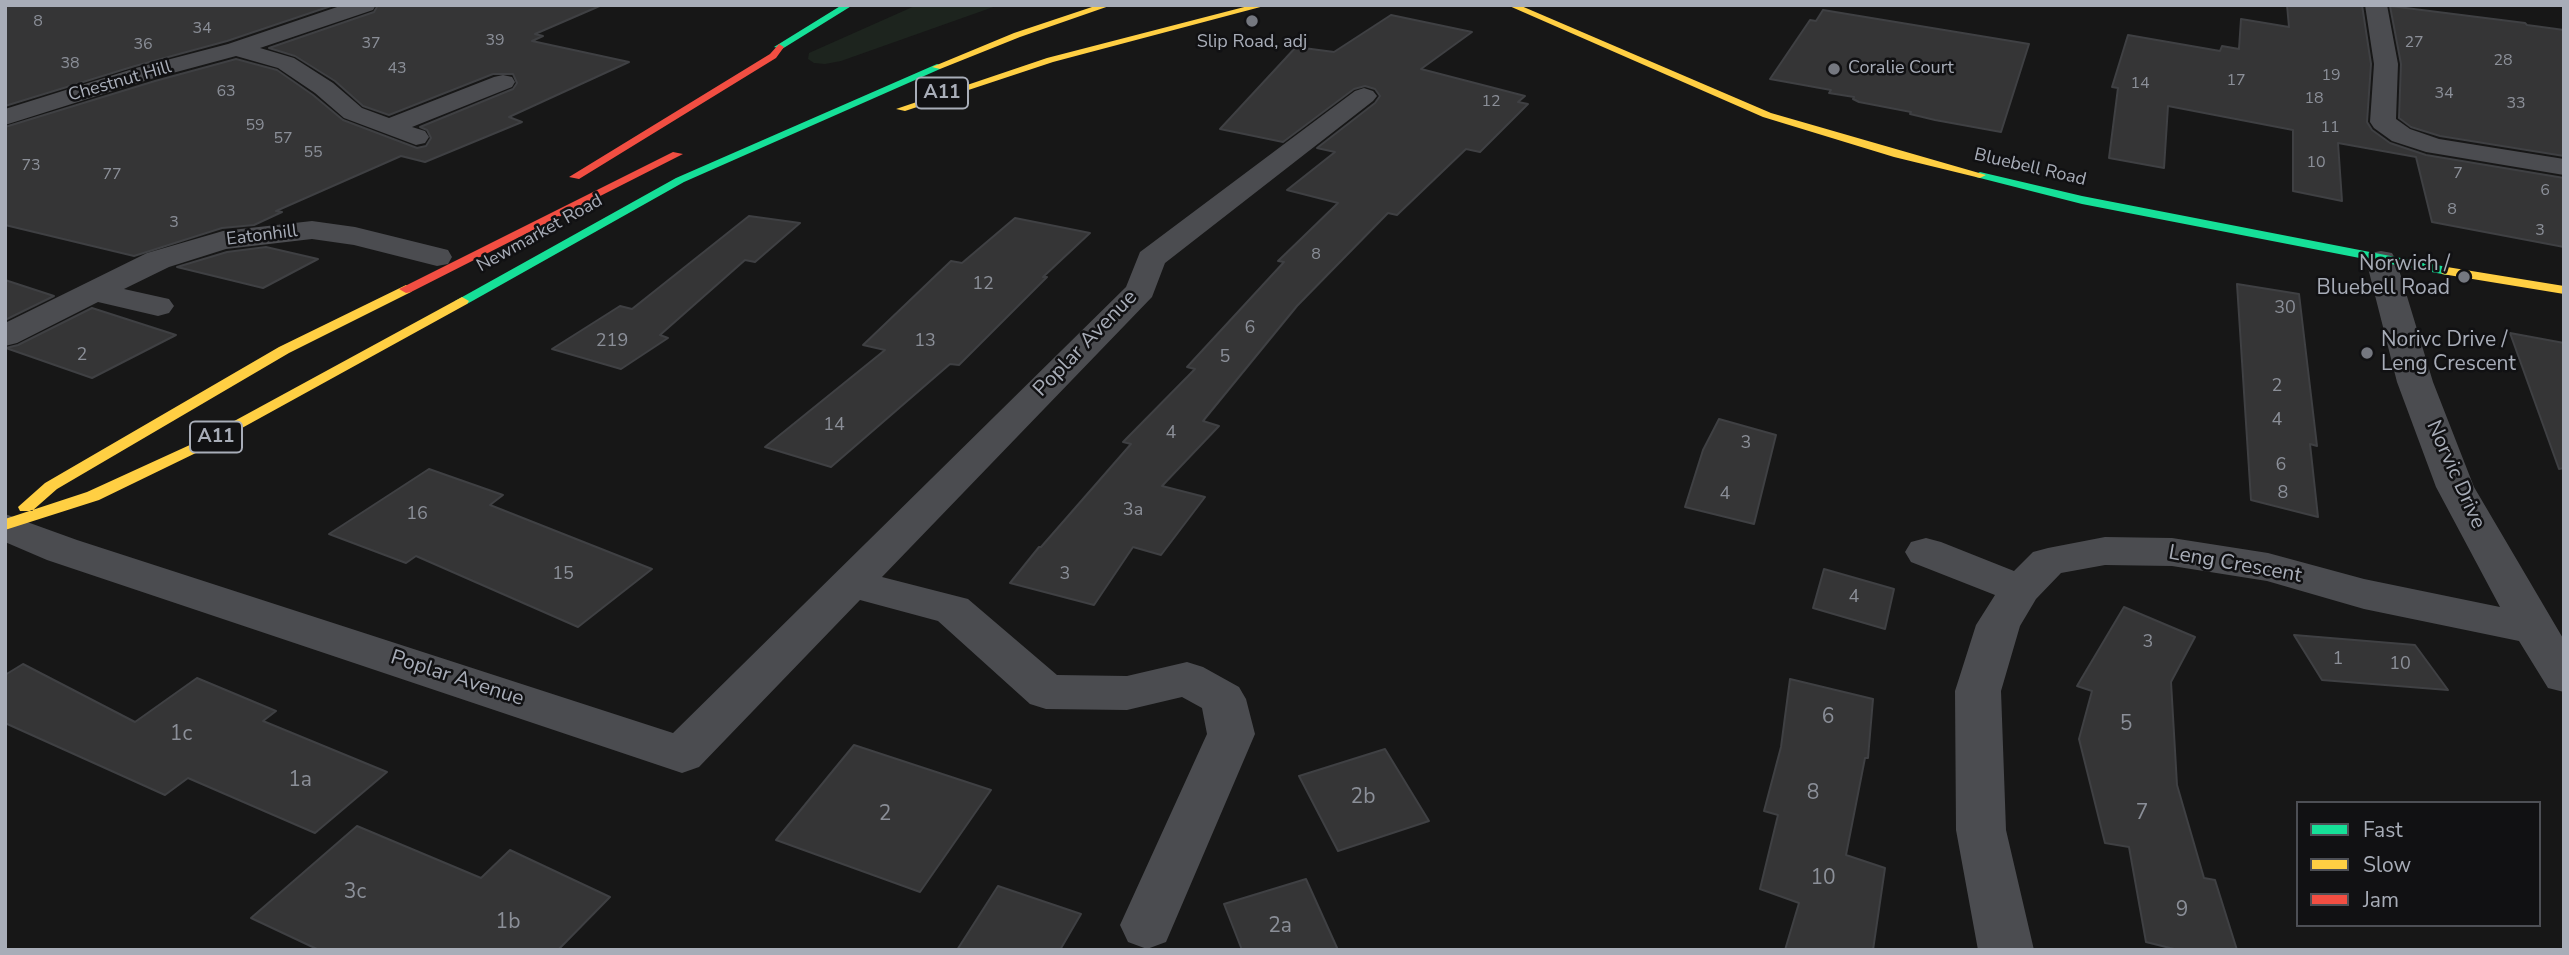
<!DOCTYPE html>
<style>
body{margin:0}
#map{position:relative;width:2569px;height:955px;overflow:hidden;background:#171717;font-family:"Nunito Sans",sans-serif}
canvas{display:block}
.frame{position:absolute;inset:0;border:7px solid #a8adb8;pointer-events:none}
.legend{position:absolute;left:2296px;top:801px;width:245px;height:126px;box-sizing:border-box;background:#111113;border:2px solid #4d4f55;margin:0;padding:9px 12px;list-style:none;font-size:21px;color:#a8adb8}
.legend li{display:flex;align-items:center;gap:14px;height:35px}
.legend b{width:35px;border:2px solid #4d4f55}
</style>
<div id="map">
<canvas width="2569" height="955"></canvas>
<div class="frame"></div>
<ul class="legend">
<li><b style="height:9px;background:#16e098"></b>Fast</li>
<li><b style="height:9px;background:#ffcf43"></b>Slow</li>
<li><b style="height:9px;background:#f24e42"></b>Jam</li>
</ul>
</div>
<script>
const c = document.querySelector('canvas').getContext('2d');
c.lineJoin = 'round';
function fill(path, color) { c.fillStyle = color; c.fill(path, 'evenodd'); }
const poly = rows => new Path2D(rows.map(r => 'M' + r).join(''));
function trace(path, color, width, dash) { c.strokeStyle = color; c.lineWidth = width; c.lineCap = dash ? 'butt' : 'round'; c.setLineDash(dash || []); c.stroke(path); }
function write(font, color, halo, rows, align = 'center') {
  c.font = font + ' "Nunito Sans",sans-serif'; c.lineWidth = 5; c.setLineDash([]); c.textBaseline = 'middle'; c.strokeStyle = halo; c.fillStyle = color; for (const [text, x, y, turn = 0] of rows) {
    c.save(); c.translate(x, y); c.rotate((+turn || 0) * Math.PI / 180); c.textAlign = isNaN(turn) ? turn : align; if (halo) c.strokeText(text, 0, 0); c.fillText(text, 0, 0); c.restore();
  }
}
fill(poly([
 [917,5,999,5,841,61,825,64,814,63,808,59,809,53]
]), '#1d241e');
const building = poly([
 [5,5,334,5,227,41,135,66,5,106,5,5],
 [378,5,602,5,535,34,543,36,532,41,629,62,509,117,522,122,425,162,401,156,276,211,282,212,254,225,222,228,134,256,5,225,5,127,155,81,236,59,277,70,313,95,343,120,417,148,426,146,431,138,427,130,420,127,513,89,517,83,513,74,493,74,389,115,363,106,335,81,295,56,269,48,374,12,378,5],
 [2287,5,2362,5,2371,64,2367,122,2372,130,2390,143,2426,155,2564,178,2564,247,2432,222,2416,157,2338,143,2342,201,2293,191,2293,130,2168,106,2164,168,2109,158,2118,88,2112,87,2128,35,2220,51,2222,46,2239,49,2241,19,2289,27,2287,5],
 [2390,6,2525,23,2527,25,2564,30,2564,156,2440,136,2411,127,2399,118,2401,64,2390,6],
 [1823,10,2029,44,2001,132,1935,120,1910,114,1911,112,1859,102,1853,99,1854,97,1829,93,1831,90,1770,79,1810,20,1816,21,1823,10],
 [1391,15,1472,32,1421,69,1525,96,1518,102,1528,104,1480,152,1466,149,1397,215,1388,213,1297,306,1203,421,1219,426,1162,486,1205,497,1161,555,1133,547,1094,605,1010,583,1039,547,1041,547,1131,444,1123,442,1195,369,1187,367,1284,262,1278,261,1338,203,1287,190,1335,152,1317,148,1375,103,1380,96,1375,89,1365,86,1354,89,1283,142,1220,129,1296,47,1334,52,1391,15],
 [749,216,800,223,755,262,745,260,660,335,668,338,621,369,552,349,620,306,632,309,749,216],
 [1015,218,1090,233,1043,277,1047,277,959,365,950,364,831,467,765,447,885,350,863,345,951,261,962,263,1015,218],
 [266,247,318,259,263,288,177,267,227,252,266,247],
 [5,280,54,296,5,320,5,280],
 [2237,284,2299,294,2317,446,2310,444,2318,517,2251,500,2237,284],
 [92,308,176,335,92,378,6,348,18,345,92,308],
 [2510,333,2564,343,2564,468,2559,469,2510,333],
 [1719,419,1776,435,1754,524,1685,507,1703,450,1719,419],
 [429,469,503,495,490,505,652,569,578,627,416,556,406,563,329,534,429,469],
 [1824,569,1894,589,1885,629,1813,608,1824,569],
 [2124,607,2195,637,2171,682,2177,785,2204,878,2215,880,2237,950,2178,950,2146,942,2129,847,2105,843,2079,739,2092,691,2077,686,2124,607],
 [2294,635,2415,645,2448,690,2322,680,2294,635],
 [23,664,135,722,197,678,276,711,263,721,387,772,315,833,188,778,165,795,5,723,5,675,23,664],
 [1790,679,1873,699,1868,758,1865,758,1846,855,1885,868,1873,950,1785,950,1799,903,1760,889,1778,815,1764,811,1781,747,1790,679],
 [854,745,991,790,920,892,776,840,854,745],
 [1385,749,1429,821,1338,851,1299,776,1385,749],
 [357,826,481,878,510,850,610,897,558,950,319,950,251,918,357,826],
 [1306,879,1338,950,1242,950,1224,904,1306,879],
 [998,886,1081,914,1060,950,957,950,998,886]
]);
fill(building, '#353536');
trace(building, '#3f4043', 2);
fill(poly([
 [343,5,376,5,373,10,260,48,294,58,333,83,362,108,389,118,494,77,503,75,512,77,515,82,512,87,412,127,425,131,429,137,425,143,416,145,344,118,315,93,278,68,236,56,154,78,5,125,5,109,136,68,228,44,343,5],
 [2365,5,2387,5,2398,64,2396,119,2410,129,2439,139,2564,159,2564,175,2426,152,2392,141,2374,128,2370,122,2374,64,2365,5],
 [1364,88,1373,91,1377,96,1373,101,1165,263,1152,297,882,577,968,599,1057,675,1127,676,1187,662,1203,667,1239,687,1246,699,1255,734,1166,942,1147,949,1128,942,1120,925,1207,734,1202,708,1182,697,1127,710,1046,709,1030,704,938,621,860,600,699,767,682,773,47,560,5,542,5,514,77,540,673,733,1126,287,1140,252,1355,91,1364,88],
 [312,221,355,227,448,250,452,257,448,264,437,266,354,245,312,239,226,249,169,267,124,289,169,299,174,306,169,313,158,316,98,302,17,343,5,346,5,323,147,253,223,231,312,221],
 [2381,251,2392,253,2396,260,2433,382,2474,487,2564,640,2564,692,2548,688,2519,641,2364,609,2267,581,2172,566,2105,565,2061,573,2036,599,2020,626,2001,691,2006,830,2034,950,1978,950,1956,830,1955,691,1976,625,1995,595,1911,562,1905,552,1911,542,1926,538,1941,542,2014,571,2033,552,2048,548,2105,537,2172,538,2268,553,2364,579,2500,607,2436,487,2397,382,2366,260,2370,253,2381,251]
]), '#4b4c50');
fill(poly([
 [842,5,853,5,782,49,774,47,842,5],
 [937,64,940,65,940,69,684,182,467,304,457,304,455,301,676,178,937,64],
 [1980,172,2082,196,2447,267,2453,271,2447,275,2082,204,1976,177,1974,175,1980,172]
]), '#16e098');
fill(poly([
 [1098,5,1112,5,1020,37,940,69,932,67,1014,33,1098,5],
 [1252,5,1268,5,1053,62,905,111,896,109,1047,58,1252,5],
 [1507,5,1519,5,1771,113,1986,175,1980,178,1894,157,1763,117,1507,5],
 [2447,267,2564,286,2564,294,2442,274,2441,271,2447,267],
 [406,285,413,289,411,292,289,353,57,489,32,511,20,511,18,507,45,483,279,347,406,285],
 [462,297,469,301,467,304,202,450,99,500,5,530,5,519,87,492,192,444,462,297]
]), '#ffcf43');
fill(poly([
 [779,44,784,47,776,58,579,179,569,177,770,54,779,44],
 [673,152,683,154,411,292,406,293,399,289,673,152]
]), '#f24e42');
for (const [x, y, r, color] of [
 [1252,21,7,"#757880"],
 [1834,69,7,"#757880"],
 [2464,277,7,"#757880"],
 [2367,353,7,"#757880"]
]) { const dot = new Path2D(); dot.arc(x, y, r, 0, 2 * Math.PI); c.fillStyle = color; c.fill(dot); trace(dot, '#111113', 2.5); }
write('16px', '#8b8f98', null, [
 ["8",38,22],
 ["34",202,29],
 ["39",495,41],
 ["27",2414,43],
 ["37",371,44],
 ["36",143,45],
 ["28",2503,61],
 ["38",70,64],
 ["43",397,69],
 ["19",2331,76],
 ["17",2236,81],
 ["14",2140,84],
 ["63",226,92],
 ["34",2444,94],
 ["18",2314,99],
 ["12",1491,102],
 ["33",2516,104],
 ["59",255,126],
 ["11",2330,128],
 ["57",283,139],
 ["55",313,153],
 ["10",2316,163],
 ["73",31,166],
 ["7",2458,174],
 ["77",112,175],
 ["6",2545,191],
 ["8",2452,210],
 ["3",174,223],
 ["3",2540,231],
 ["8",1316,255]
]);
write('18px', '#a8adb8', '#111113', [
 ["Slip Road, adj",1252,43],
 ["Coralie Court",1848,69,"left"]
]);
write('18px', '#a8adb8', '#111113', [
 ["Chestnut Hill",120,82,-16],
 ["Bluebell Road",2030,168,13],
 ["Newmarket Road",540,234,-29],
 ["Eatonhill",262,236,-7]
]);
write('18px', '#8b8f98', null, [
 ["12",983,285],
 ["30",2285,309],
 ["6",1250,329],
 ["219",612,342],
 ["13",925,342],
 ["2",82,356],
 ["5",1225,358],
 ["2",2277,387],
 ["4",2277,421],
 ["14",834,426],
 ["4",1171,434],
 ["3",1746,444],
 ["6",2281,466],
 ["8",2283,494],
 ["4",1725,495],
 ["3a",1133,511],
 ["16",417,515],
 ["15",563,575],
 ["3",1065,575],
 ["4",1854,598],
 ["3",2148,643],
 ["1",2338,660],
 ["10",2400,665]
]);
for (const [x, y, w] of [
 [942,93,52],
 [216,437,52]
]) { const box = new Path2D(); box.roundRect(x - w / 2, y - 15.5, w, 31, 5); c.fillStyle = '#111113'; c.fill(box); trace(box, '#a8adb8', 2); }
write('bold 19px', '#a8adb8', null, [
 ["A11",942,93],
 ["A11",216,437]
]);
write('21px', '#a8adb8', '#111113', [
 ["Norwich /",2450,265],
 ["Bluebell Road",2450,289],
 ["Norivc Drive /",2381,341,"left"],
 ["Leng Crescent",2381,365,"left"]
], 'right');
write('21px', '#a8adb8', '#111113', [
 ["Poplar Avenue",1086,344,-46],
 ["Norvic Drive",2455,475,66],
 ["Leng Crescent",2235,565,10],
 ["Poplar Avenue",457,679,18]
]);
write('21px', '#8b8f98', null, [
 ["6",1828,718],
 ["5",2126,725],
 ["1c",181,735],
 ["1a",300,781],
 ["8",1813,794],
 ["2b",1363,798],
 ["7",2142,814],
 ["2",885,815],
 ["10",1823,879],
 ["3c",355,893],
 ["9",2182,911],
 ["1b",508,923],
 ["2a",1280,927]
]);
</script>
